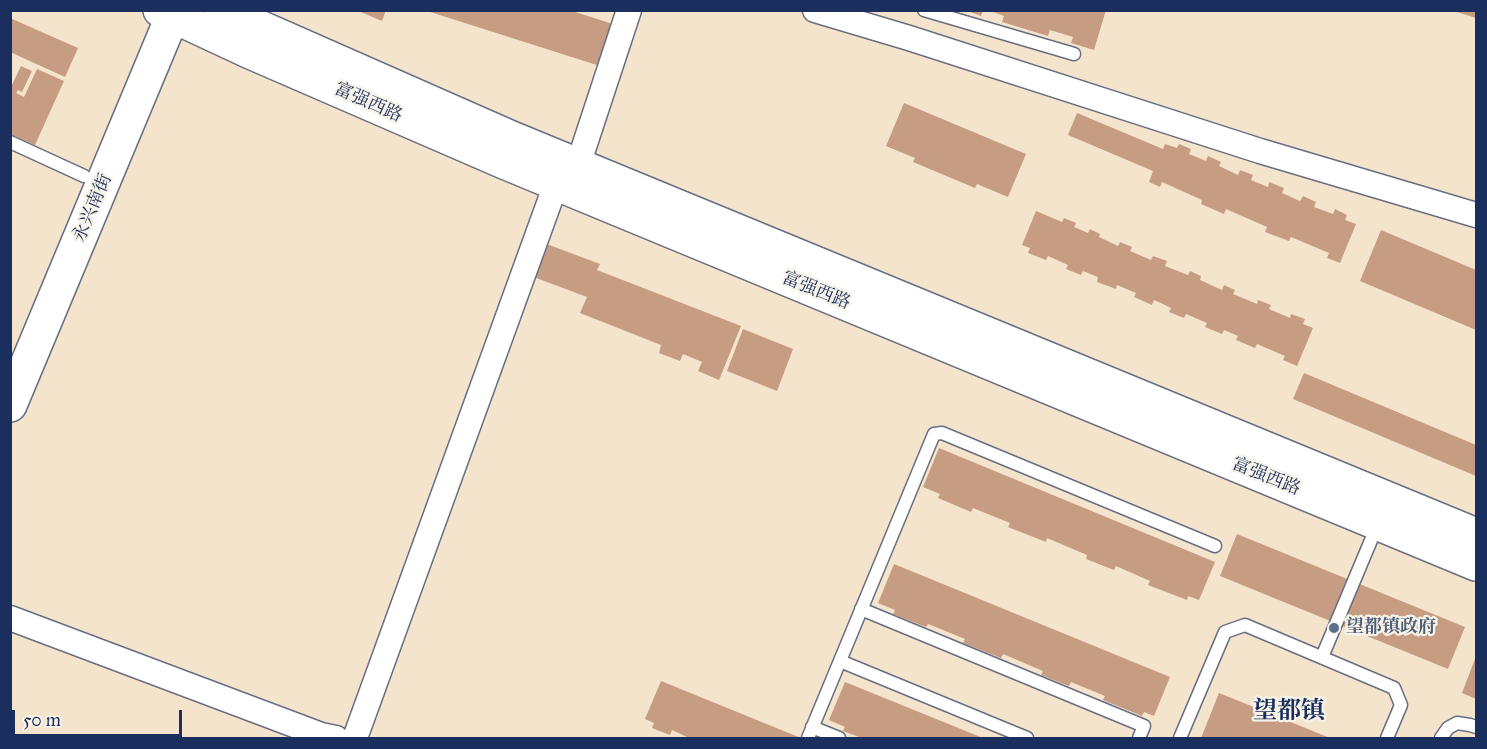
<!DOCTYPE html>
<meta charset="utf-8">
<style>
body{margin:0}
#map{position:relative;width:1487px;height:749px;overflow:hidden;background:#f5e4cc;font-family:"IM FELL Great Primer",serif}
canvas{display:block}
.frame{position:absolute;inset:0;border:12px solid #1b2f5e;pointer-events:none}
.scale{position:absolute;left:12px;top:710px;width:170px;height:27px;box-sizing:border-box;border:3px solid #1b2f5e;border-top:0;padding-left:8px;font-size:18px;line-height:21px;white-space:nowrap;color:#1b2f5e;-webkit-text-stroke:4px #f7f3e8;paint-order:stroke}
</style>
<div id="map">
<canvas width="1487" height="749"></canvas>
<div class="frame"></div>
<div class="scale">50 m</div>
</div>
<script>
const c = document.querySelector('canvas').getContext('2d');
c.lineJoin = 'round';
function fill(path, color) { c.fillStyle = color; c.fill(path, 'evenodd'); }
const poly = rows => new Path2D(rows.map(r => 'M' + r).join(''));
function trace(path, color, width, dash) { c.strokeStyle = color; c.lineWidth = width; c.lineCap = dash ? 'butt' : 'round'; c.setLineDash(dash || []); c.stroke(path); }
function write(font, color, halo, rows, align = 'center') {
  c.font = font + ' "IM FELL Great Primer","Noto Serif SC",serif'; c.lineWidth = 4.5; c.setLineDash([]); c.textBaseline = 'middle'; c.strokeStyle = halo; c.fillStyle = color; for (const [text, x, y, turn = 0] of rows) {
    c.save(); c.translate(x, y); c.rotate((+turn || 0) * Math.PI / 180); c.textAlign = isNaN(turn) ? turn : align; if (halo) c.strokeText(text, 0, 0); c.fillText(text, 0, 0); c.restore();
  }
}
fill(poly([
 [356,10,386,10,382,21],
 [424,10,569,10,616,25,603,67],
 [965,10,983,10,981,16],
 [988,10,1106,10,1094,50,1071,43,1073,37,1050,30,1048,36,1002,22,1004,16],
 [1454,10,1476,10,1476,18,1454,11],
 [10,18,78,48,65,77,10,52],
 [21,66,32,71,22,92,18,90,16,93,24,97,37,69,64,81,35,145,10,134,10,84,12,85],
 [904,103,1026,154,1008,197,977,184,975,188,913,162,915,158,886,146],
 [1077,113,1163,149,1165,144,1177,148,1179,144,1191,149,1189,154,1206,161,1208,156,1221,162,1219,166,1238,175,1240,170,1253,175,1251,180,1268,187,1269,182,1284,188,1282,193,1300,201,1303,196,1316,202,1314,207,1333,214,1335,209,1347,215,1345,220,1356,224,1340,263,1327,258,1329,253,1291,237,1289,241,1265,232,1267,227,1226,209,1224,214,1201,204,1202,200,1162,182,1160,187,1149,182,1153,171,1068,135],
 [1036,211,1062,222,1064,218,1076,223,1074,227,1088,233,1090,229,1100,234,1099,237,1118,246,1120,242,1132,247,1130,251,1151,260,1153,256,1167,261,1165,266,1188,275,1190,271,1201,276,1200,280,1222,290,1224,285,1235,290,1233,294,1257,304,1258,300,1271,305,1269,309,1290,318,1291,314,1305,319,1303,324,1313,328,1297,366,1283,360,1285,356,1257,344,1255,348,1236,340,1238,336,1224,330,1222,334,1205,327,1207,323,1186,314,1184,318,1169,312,1171,308,1163,304,1154,300,1152,305,1134,297,1136,293,1117,285,1116,289,1097,282,1098,277,1083,271,1081,275,1066,269,1068,265,1048,256,1046,260,1028,253,1030,248,1022,245],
 [1381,230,1476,270,1476,330,1360,281],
 [544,243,600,264,597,270,741,326,719,380,698,371,702,362,683,354,680,361,659,353,661,345,580,313,587,297,531,276],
 [743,329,793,349,777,391,727,371],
 [1304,373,1476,445,1476,476,1293,399],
 [939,448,1215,562,1199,600,1188,596,1187,600,1148,585,1150,581,1116,566,1114,570,1086,559,1087,555,1047,538,1046,542,1008,527,1010,523,973,508,971,512,938,498,940,494,923,487],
 [1237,534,1465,627,1448,669,1220,576],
 [894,564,1170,677,1154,716,1144,712,1142,716,1103,700,1105,696,1071,682,1069,686,1041,675,1043,671,1003,654,1001,658,963,643,965,639,928,624,926,627,893,614,895,610,878,603],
 [1476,656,1476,699,1462,693],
 [661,681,801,738,687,738,687,737,672,730,670,735,652,728,654,723,645,719],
 [845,682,983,738,862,738,843,731,845,727,829,720],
 [1219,693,1330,738,1201,738]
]), '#c69c82');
const service = poly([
 [924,10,1074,54],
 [10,142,84,176],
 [861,609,1144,726,1139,738],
 [1322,657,1377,526],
 [840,661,1027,738],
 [812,727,839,738],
 [808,738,934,434,942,433,1215,546],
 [1180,738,1225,632,1245,625,1394,688,1401,705,1387,738],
 [1441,738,1448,728,1457,723,1470,725,1476,727]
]);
const minor = poly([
 [815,10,909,38,1260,151,1476,215],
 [578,165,629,10],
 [10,618,321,735,336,738],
 [355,738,556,184]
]);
const secondary = poly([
 [160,10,248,51,504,162,1476,564],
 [221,10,514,139,1476,535],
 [10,405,175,10]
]);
trace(service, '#676e84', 15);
trace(minor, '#676e84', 27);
trace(secondary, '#676e84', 36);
trace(service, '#fff', 12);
trace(minor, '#fff', 24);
trace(secondary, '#fff', 33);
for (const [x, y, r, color] of [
 [1334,628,6,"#5c6f8a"]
]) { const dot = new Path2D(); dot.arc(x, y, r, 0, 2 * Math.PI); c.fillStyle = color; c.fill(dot); trace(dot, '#f7f3e8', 2); }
write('18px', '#1b2f5e', '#f7f3e8', [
 ["富强西路",368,103,24],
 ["永兴南街",93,208,-67],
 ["富强西路",816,291,22],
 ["富强西路",1266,477,22]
]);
write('bold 18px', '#4e5e75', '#f7f3e8', [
 ["望都镇政府",1346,628]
], 'left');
write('bold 24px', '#1b2f5e', '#f7f3e8', [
 ["望都镇",1289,712]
]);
</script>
